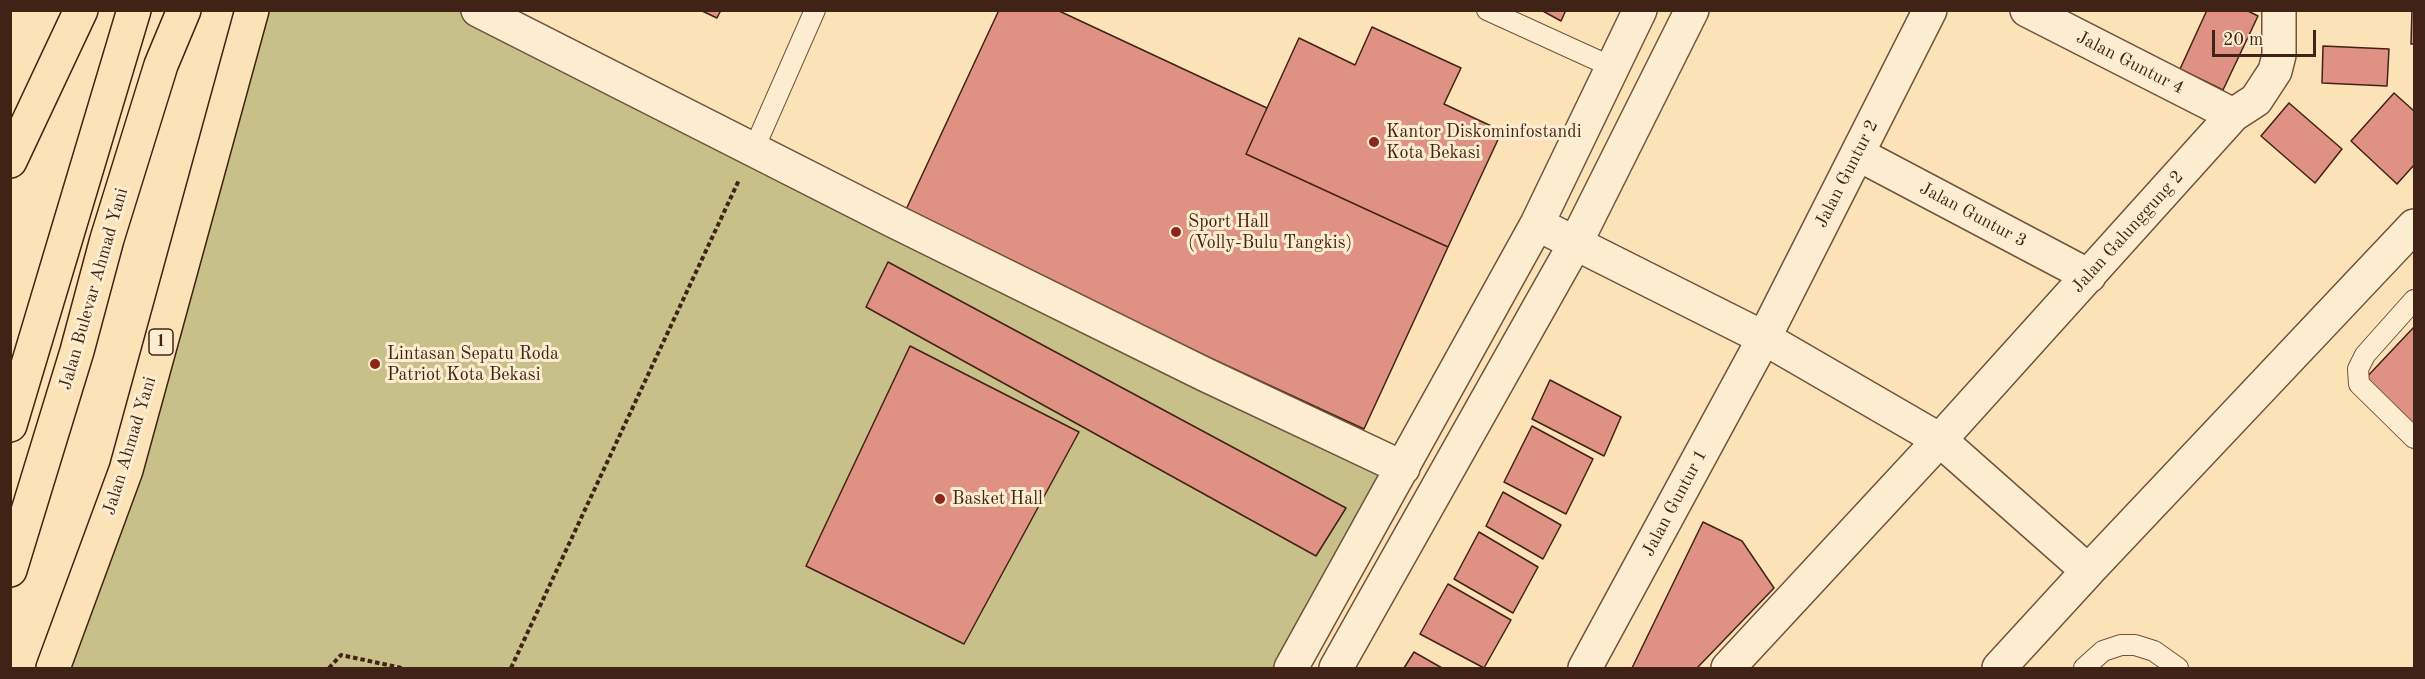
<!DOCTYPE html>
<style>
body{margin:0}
#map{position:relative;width:2425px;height:679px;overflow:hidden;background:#fce3b7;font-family:"Old Standard TT",serif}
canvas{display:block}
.frame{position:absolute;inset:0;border:12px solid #412216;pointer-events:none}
.scale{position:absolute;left:2212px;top:30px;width:104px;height:27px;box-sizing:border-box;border:3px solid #412216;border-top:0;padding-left:8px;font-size:18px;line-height:21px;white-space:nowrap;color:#412216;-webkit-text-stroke:4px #fdedd0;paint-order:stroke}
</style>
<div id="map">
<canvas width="2425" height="679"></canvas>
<div class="frame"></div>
<div class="scale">20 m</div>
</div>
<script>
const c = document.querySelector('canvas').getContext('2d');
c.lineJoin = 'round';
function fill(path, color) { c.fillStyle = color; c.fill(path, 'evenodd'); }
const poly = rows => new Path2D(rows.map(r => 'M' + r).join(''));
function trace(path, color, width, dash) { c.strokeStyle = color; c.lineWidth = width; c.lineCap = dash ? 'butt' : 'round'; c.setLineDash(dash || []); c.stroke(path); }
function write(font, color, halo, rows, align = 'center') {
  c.font = font + ' "Old Standard TT",serif'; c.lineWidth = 6; c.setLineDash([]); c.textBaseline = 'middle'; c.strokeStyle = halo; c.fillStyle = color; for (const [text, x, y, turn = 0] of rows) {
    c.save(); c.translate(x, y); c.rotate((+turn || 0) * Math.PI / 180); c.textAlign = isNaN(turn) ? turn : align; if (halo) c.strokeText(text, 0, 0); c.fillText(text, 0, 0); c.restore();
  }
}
fill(poly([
 [254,11,478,11,1403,468,1291,668,53,668]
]), '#c7c189');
const building = poly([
 [700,10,721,10,717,18,700,10],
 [999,10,1057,10,1267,108,1246,154,1448,247,1364,429,903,216,999,10],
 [1541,10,1566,10,1561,21,1541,10],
 [2207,10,2246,10,2258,16,2223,90,2180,69,2207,10],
 [2412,10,2414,10,2414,44,2411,44,2412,10],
 [1372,27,1461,68,1444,104,1502,131,1448,247,1246,154,1299,38,1355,65,1372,27],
 [2323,46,2389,49,2387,86,2322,83,2323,46],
 [2394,93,2414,111,2414,165,2397,184,2351,141,2394,93],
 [2289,103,2342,149,2315,183,2261,136,2289,103],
 [888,262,1346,508,1316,556,866,307,888,262],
 [2414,327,2414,430,2363,381,2414,327],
 [910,346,1079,432,964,644,806,566,910,346],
 [1550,380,1621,417,1604,456,1532,419,1550,380],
 [1532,426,1593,459,1566,514,1504,482,1532,426],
 [1503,492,1561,525,1543,559,1486,526,1503,492],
 [1703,522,1742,541,1774,588,1697,668,1632,668,1703,522],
 [1479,532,1538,567,1513,613,1454,579,1479,532],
 [1448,584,1511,620,1484,668,1420,634,1448,584],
 [1414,652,1442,668,1404,668,1414,652]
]);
fill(building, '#df9183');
trace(building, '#412216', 1.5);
const lane = poly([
 [1487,10,1612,67],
 [753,151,815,10],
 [2414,300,2365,355,2358,369,2359,384,2414,438],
 [2084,668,2103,651,2121,645,2135,645,2154,651,2178,668]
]);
const street = poly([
 [478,10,892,220,1204,374,1403,468],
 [2027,10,2233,115],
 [1858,154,2089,276],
 [1537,224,1764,338,1940,440,2088,571,2414,226],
 [1291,668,1537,224,1640,10],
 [1336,668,1576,242,1692,10],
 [1585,668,1764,338,1930,10],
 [1728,668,1947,432,2233,115,2256,100,2275,71,2279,55,2279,10],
 [1999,668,2088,571]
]);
const primary = poly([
 [10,425,134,10],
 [10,570,77,351,107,239,161,65,184,10]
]);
const highway = poly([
 [10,161,81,10],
 [53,668,126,470,252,10]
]);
trace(lane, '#70523e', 22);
trace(street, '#70523e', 36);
trace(primary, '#412216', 36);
trace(highway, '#412216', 36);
trace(poly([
 [329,668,341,655,402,668],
 [511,668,739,180]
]), '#412216', 4, [4.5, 3]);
trace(lane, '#fdedd0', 20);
trace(street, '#fdedd0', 33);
trace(primary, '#fce3b7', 33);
trace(highway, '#fce3b7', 33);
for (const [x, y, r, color] of [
 [1374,142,6,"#8f2418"],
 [1176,232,6,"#8f2418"],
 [375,364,6,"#8f2418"],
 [940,499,6,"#8f2418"]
]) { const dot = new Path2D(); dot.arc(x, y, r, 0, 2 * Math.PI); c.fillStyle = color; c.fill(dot); trace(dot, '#fdedd0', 2); }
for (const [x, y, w] of [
 [161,342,24]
]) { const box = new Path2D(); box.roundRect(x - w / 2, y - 13, w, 26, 4.5); c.fillStyle = '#fdedd0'; c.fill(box); trace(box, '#412216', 1.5); }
write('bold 16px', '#412216', null, [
 ["1",161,342]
]);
write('18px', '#412216', '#fdedd0', [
 ["Jalan Guntur 4",2130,63,27],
 ["Jalan Guntur 2",1847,174,-63],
 ["Jalan Guntur 3",1973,215,28],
 ["Jalan Galunggung 2",2128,232,-48],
 ["Jalan Bulevar Ahmad Yani",94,289,-74],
 ["Jalan Ahmad Yani",130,446,-73],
 ["Jalan Guntur 1",1675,503,-62]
]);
write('18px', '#412216', '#fdedd0', [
 ["Kantor Diskominfostandi",1386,132],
 ["Kota Bekasi",1386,153],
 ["Sport Hall",1188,222],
 ["(Volly-Bulu Tangkis)",1188,243],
 ["Lintasan Sepatu Roda",387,354],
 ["Patriot Kota Bekasi",387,375],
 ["Basket Hall",952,499]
], 'left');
</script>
